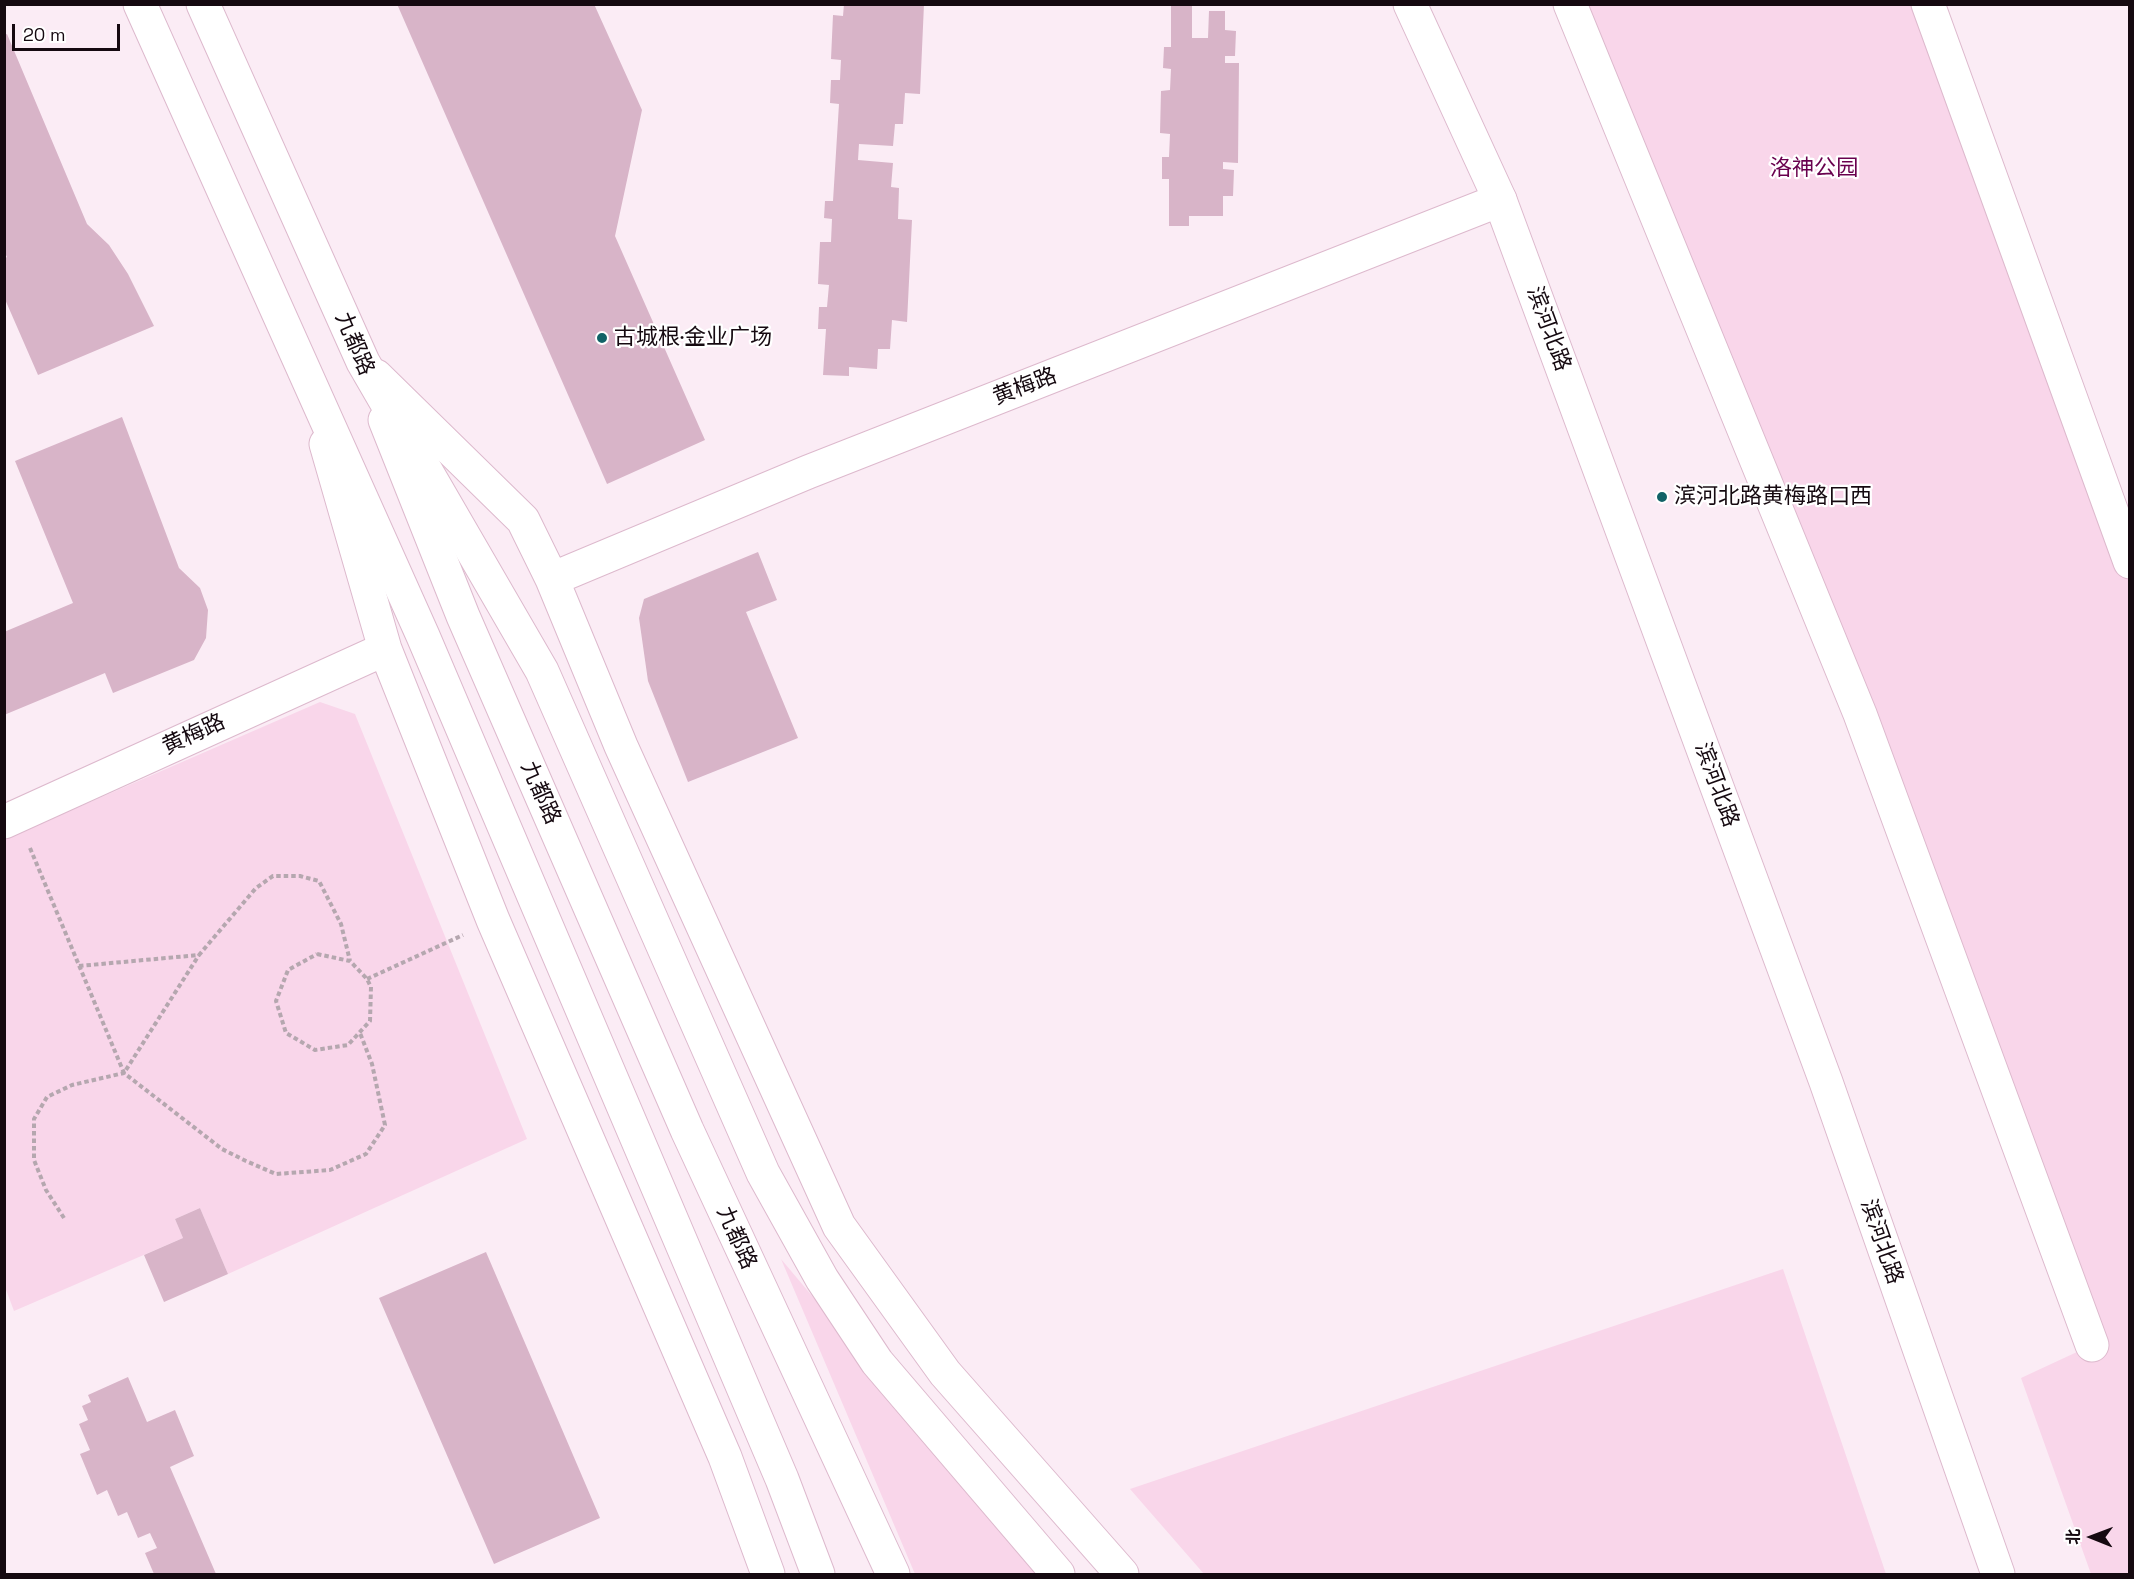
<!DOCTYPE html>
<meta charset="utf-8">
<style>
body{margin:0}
#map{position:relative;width:2134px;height:1579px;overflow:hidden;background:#fbecf5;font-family:"Space Grotesk","Noto Sans SC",sans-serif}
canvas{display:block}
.frame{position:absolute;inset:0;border:6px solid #150910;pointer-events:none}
.north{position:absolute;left:2062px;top:1507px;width:60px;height:60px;-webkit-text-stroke:4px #fff;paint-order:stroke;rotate:271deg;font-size:16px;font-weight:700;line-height:24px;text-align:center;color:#150910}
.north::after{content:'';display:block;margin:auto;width:21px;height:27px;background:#150910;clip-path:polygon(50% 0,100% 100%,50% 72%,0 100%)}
.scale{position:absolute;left:12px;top:24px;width:108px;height:27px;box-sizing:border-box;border:3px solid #150910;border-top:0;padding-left:8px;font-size:18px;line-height:21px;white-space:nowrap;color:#150910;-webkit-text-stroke:4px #fff;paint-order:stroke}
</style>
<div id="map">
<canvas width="2134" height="1579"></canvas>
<div class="frame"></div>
<div class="north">北</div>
<div class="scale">20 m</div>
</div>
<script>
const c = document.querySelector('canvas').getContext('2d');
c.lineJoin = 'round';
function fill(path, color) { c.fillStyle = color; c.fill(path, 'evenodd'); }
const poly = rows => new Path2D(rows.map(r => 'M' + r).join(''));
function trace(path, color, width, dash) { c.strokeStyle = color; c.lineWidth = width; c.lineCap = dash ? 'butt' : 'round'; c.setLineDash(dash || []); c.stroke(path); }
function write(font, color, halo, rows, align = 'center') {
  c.font = font + ' "Space Grotesk","Noto Sans SC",sans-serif'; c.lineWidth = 4.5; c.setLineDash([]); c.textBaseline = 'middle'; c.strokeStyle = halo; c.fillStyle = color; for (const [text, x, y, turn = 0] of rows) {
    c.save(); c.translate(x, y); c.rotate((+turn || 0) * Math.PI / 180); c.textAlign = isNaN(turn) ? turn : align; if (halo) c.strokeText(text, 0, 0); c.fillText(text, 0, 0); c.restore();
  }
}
fill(poly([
 [1570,5,1928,5,2129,562,2129,1574,2091,1574,2021,1378,2092,1345],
 [320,702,355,714,527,1139,228,1274,200,1208,175,1219,183,1238,14,1311,5,1287,5,839],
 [781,1259,1046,1574,915,1574],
 [1783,1269,1886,1574,1204,1574,1130,1489]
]), '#f9d6ea');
fill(poly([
 [397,4,594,4,642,110,615,236,705,440,607,484],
 [844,4,924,4,920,94,905,93,903,124,895,124,893,146,859,144,858,160,893,163,891,187,899,188,898,219,912,220,907,322,892,320,890,349,878,349,877,369,849,367,849,376,823,375,826,329,818,329,819,307,827,307,829,285,818,284,820,242,831,242,832,219,824,218,825,201,833,201,839,104,830,103,831,80,840,80,841,60,831,59,833,15,843,16],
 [1171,4,1192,4,1192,38,1208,38,1209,11,1225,11,1225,30,1236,31,1235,56,1225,56,1225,63,1239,63,1238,163,1223,162,1223,169,1234,170,1233,196,1223,196,1223,216,1189,216,1189,226,1169,226,1169,179,1162,179,1162,157,1169,157,1170,134,1160,133,1161,91,1170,90,1171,69,1163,68,1164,47,1171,47],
 [7,34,87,224,109,245,128,274,154,326,38,375,4,297,4,259,7,257,4,251,4,35],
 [122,417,179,568,200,588,208,610,206,638,194,660,113,693,105,673,4,715,4,632,73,603,15,461],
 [758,552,777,600,746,612,798,738,688,782,648,681,639,618,644,599],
 [200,1208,228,1274,164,1302,144,1255,183,1238,175,1219],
 [486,1252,600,1518,494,1564,379,1298],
 [128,1377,147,1422,175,1410,194,1456,170,1467,216,1574,154,1574,145,1553,157,1548,150,1533,138,1538,127,1512,118,1516,107,1490,97,1495,80,1454,90,1450,79,1424,88,1420,82,1406,91,1402,88,1395]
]), '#d8b4c8');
const minor = poly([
 [1570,4,1860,714,2092,1345],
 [1928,4,2130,562],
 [376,376,523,520,552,579,621,746,839,1226,945,1373,1122,1574],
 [326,444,385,649,493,920,725,1457,768,1574],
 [552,579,808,472,1500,200],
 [4,822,385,649]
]);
const major = poly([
 [1410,4,1500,200,1826,1082,1998,1574],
 [385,420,463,616,687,1130,893,1574]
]);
const highway = poly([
 [140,4,423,636,782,1479,818,1574],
 [203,4,363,362,542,671,763,1173,822,1279,877,1362,1058,1574]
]);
trace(minor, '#ddb9cd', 35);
trace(major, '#ddb9cd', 35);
trace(highway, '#ddb9cd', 35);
trace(poly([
 [30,848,124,1073,199,955],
 [317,954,350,961,367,979,371,987,370,1021,348,1045,315,1050,286,1033,276,1001,288,970,317,954],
 [79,966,199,955,256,888,273,876,300,876,319,881,341,924,350,961],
 [367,979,463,935],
 [64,1218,46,1190,34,1160,34,1119,47,1097,72,1085,124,1073,222,1149,246,1161,276,1174,330,1170,366,1154,385,1125,372,1064,360,1033]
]), '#b5a7af', 4, [4.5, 3]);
trace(minor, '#fff', 33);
trace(major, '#fff', 33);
trace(highway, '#fff', 33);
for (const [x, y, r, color] of [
 [602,338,6,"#116267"],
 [1662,497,6,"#116267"]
]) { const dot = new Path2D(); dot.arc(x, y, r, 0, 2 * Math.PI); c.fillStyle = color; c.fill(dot); trace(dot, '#fff', 2); }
write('22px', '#69004e', '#fff', [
 ["洛神公园",1814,169]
]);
write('22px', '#150910', '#fff', [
 ["滨河北路",1548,329,70],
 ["九都路",354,344,67],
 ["黄梅路",1025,387,-21],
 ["黄梅路",194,735,-25],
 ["滨河北路",1716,785,70],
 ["九都路",540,793,66],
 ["九都路",736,1238,66],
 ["滨河北路",1881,1242,71]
]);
write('22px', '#150910', '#fff', [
 ["古城根·金业广场",614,338],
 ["滨河北路黄梅路口西",1674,497]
], 'left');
</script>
